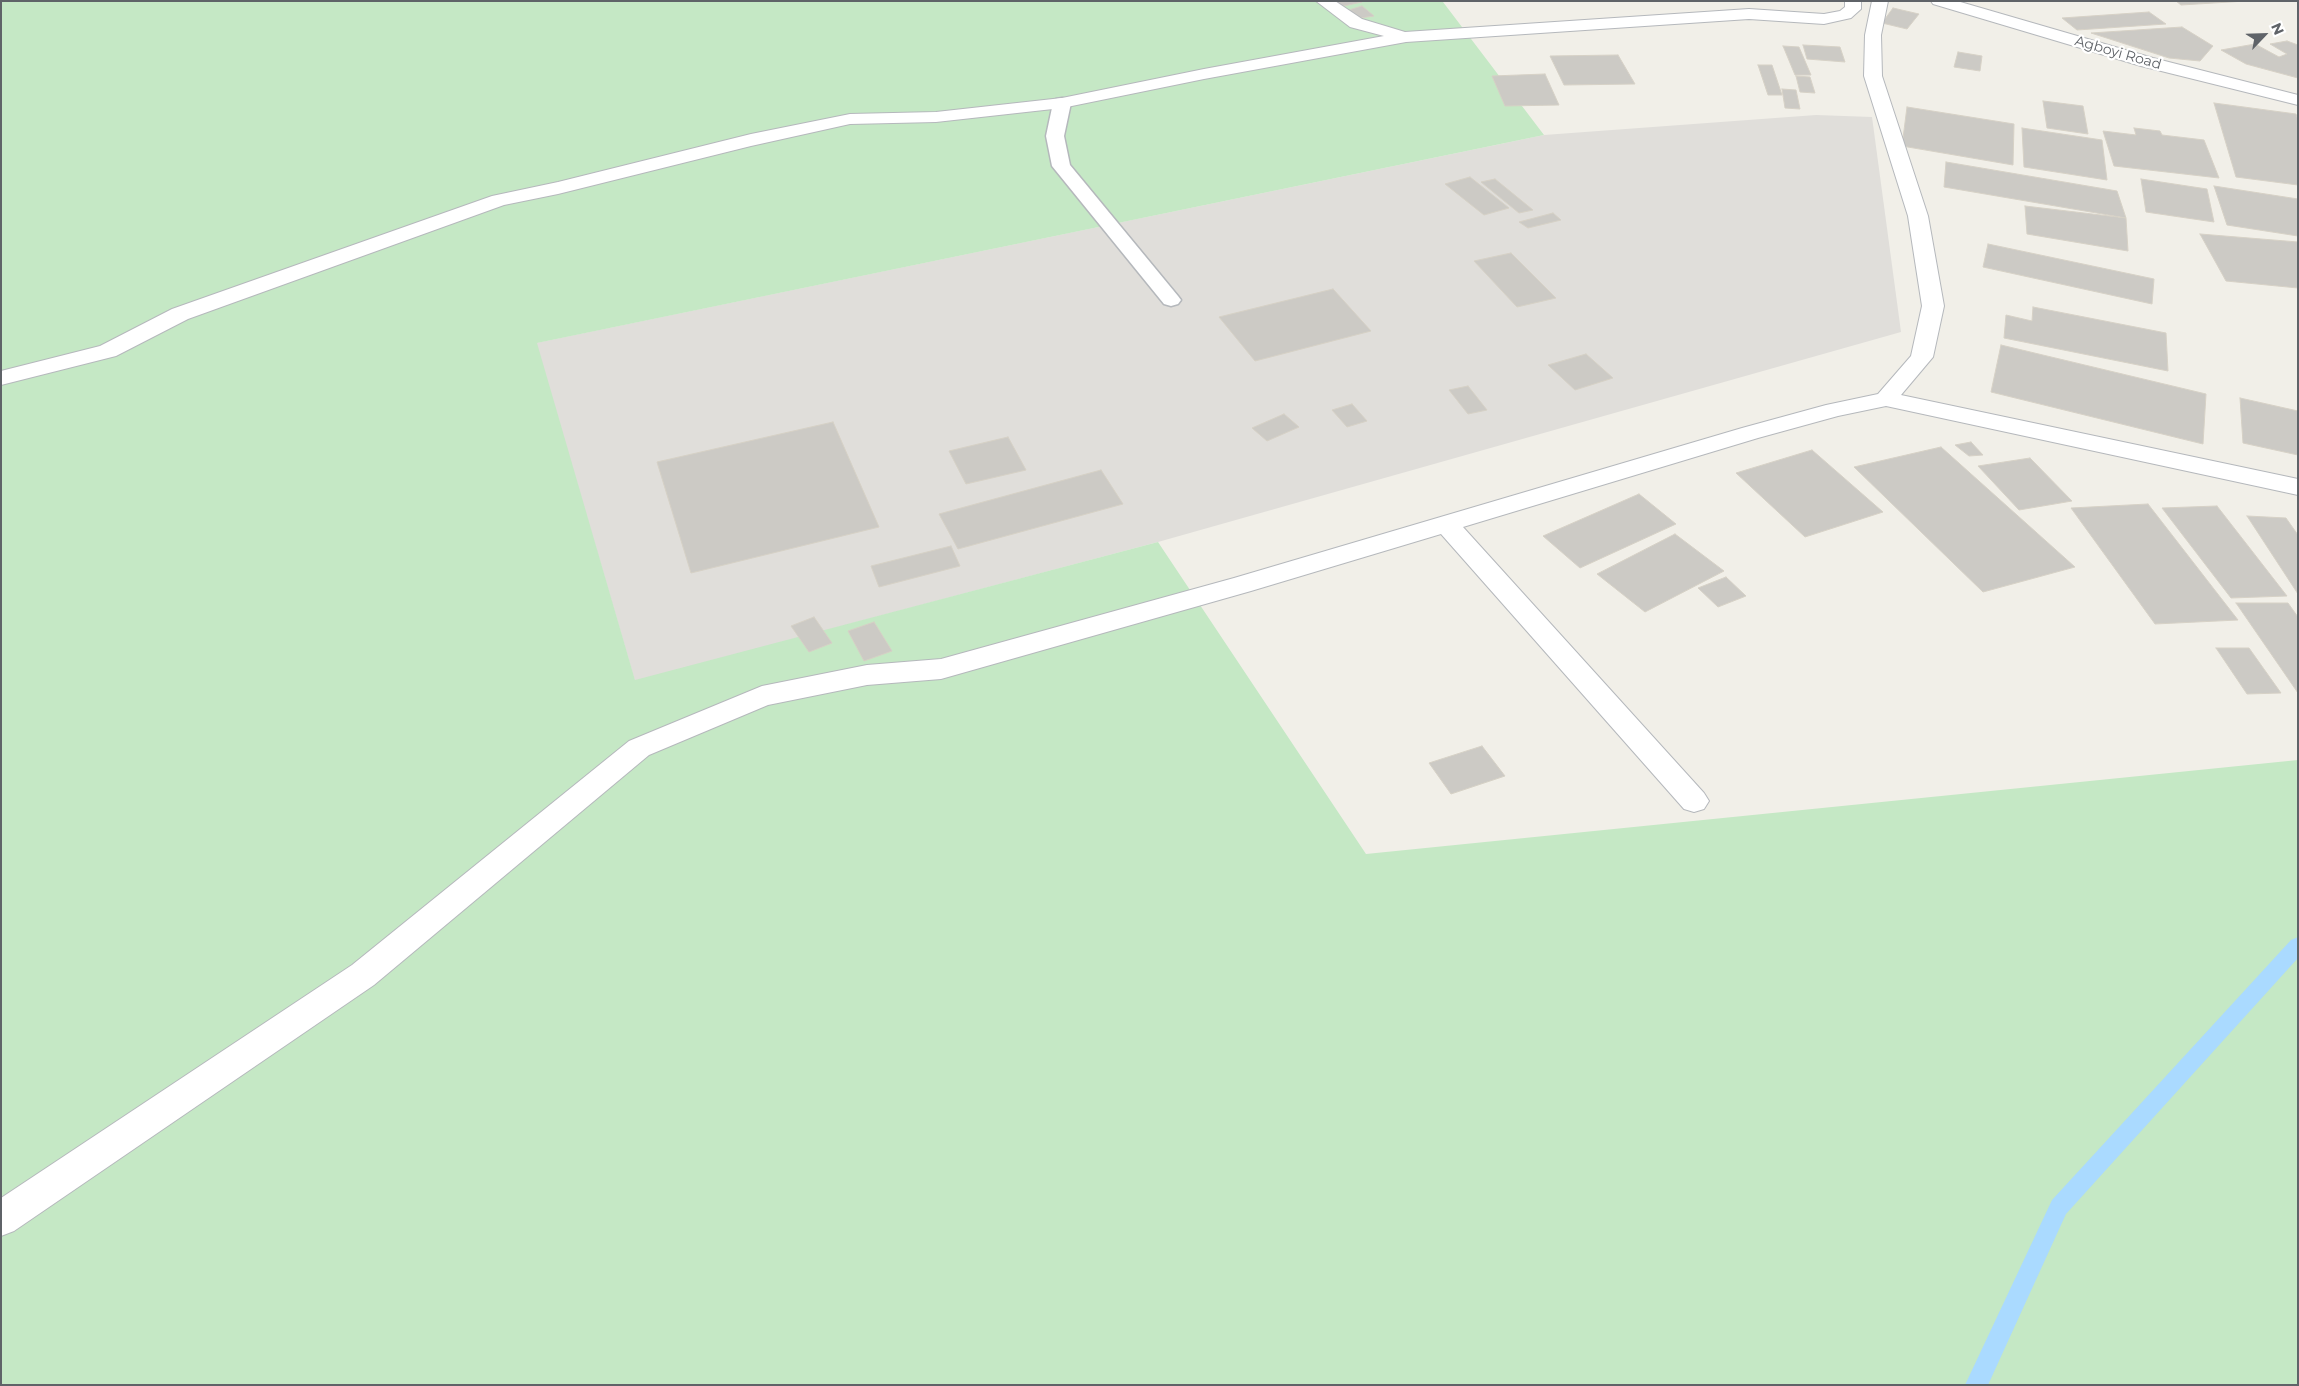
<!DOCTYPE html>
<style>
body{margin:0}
#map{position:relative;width:2299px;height:1386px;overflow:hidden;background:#f1efe8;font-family:Montserrat,sans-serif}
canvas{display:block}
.frame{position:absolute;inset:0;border:2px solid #5f6368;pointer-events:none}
.north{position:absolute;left:2239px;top:10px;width:50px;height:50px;-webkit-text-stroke:4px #fff;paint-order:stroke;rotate:66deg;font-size:14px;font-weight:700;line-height:20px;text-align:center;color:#5f6368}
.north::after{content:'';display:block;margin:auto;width:18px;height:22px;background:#5f6368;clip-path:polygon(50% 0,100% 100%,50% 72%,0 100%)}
</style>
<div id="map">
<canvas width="2299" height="1386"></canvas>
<div class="frame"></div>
<div class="north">N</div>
</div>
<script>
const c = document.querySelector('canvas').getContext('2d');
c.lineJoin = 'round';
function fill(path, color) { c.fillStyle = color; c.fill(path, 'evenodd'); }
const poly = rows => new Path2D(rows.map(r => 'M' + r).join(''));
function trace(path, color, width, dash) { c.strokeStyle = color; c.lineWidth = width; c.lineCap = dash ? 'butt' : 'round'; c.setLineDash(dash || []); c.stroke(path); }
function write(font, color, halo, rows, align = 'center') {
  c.font = font + ' Montserrat,sans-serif'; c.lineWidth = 4.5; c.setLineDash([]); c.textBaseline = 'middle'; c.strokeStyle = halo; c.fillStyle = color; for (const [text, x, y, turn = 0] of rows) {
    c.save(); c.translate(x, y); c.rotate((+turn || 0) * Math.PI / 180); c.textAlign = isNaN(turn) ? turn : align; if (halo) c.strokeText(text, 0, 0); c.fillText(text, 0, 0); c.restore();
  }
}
fill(poly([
 [1816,115,1872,117,1901,332,1158,542,635,681,536,343,1544,135]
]), '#e0deda');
fill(poly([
 [1,1,1443,2,1544,135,537,343,635,680,1158,542,1366,854,2298,760,2298,1385,1,1385]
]), '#c5e8c5');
fill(poly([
 [2298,937,2298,958,2066,1214,1988,1385,1965,1385,2052,1200,2291,940,2298,937]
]), '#aadaff');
const building = poly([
 [1336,1,1360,1,1362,2,1339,7,1336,1],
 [2176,1,2246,1,2181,5,2176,1],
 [1362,6,1374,16,1360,18,1349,10,1362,6],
 [1893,8,1919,14,1907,29,1882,23,1893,8],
 [2149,12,2166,24,2077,30,2062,18,2149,12],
 [2182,27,2213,46,2200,61,2169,58,2091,33,2182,27],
 [2287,41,2298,45,2298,78,2246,64,2221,50,2255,44,2279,57,2287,54,2270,44,2287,41],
 [1803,45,1840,47,1845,62,1807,59,1803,45],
 [1783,46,1799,47,1811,75,1795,75,1783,46],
 [1958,52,1982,56,1980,71,1954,67,1958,52],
 [1618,55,1635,84,1564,85,1550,56,1618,55],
 [1758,65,1772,65,1782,95,1768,95,1758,65],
 [1545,74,1559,105,1505,106,1492,76,1545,74],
 [1796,76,1810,77,1815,93,1800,92,1796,76],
 [1782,89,1796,90,1800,109,1785,108,1782,89],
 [2043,101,2083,106,2088,134,2047,128,2043,101],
 [2214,103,2296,114,2298,120,2298,185,2236,177,2214,103],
 [1907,107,2014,124,2013,165,1902,146,1907,107],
 [2022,128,2102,140,2107,180,2024,167,2022,128],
 [2134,128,2160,131,2162,135,2204,140,2219,178,2114,166,2103,131,2136,135,2134,128],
 [1946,162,2117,191,2126,218,1944,187,1946,162],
 [1470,177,1509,208,1484,215,1445,184,1470,177],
 [1495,179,1533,210,1519,213,1481,182,1495,179],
 [2141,179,2207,189,2214,222,2146,212,2141,179],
 [2214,186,2298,199,2298,236,2227,225,2214,186],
 [2025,206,2126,218,2128,251,2027,234,2025,206],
 [1553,213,1561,220,1528,228,1519,222,1553,213],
 [2200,234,2298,242,2298,288,2226,281,2200,234],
 [1988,244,2154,279,2152,304,1983,267,1988,244],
 [1511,253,1556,298,1517,307,1474,261,1511,253],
 [1333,289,1371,331,1255,361,1219,317,1333,289],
 [2033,307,2166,333,2168,371,2004,338,2006,315,2032,321,2033,307],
 [2001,345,2206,394,2203,444,1991,392,2001,345],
 [1586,354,1613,378,1575,390,1548,365,1586,354],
 [1468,386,1487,410,1468,414,1449,390,1468,386],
 [2240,398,2298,411,2298,455,2243,443,2240,398],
 [1352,404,1367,421,1347,427,1332,410,1352,404],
 [1284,414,1299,427,1267,441,1252,428,1284,414],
 [833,422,879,527,691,573,657,462,833,422],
 [1008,437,1026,470,966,484,949,451,1008,437],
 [1971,442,1983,455,1969,456,1955,445,1971,442],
 [1941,447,2075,567,1983,592,1854,467,1941,447],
 [1812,450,1883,512,1805,537,1736,473,1812,450],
 [2030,458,2072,501,2019,510,1978,466,2030,458],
 [1101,470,1123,504,958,549,939,514,1101,470],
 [1639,494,1676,524,1580,568,1543,536,1639,494],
 [2148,504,2238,620,2155,624,2071,508,2148,504],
 [2217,506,2287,596,2231,598,2162,508,2217,506],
 [2247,516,2286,518,2298,535,2298,594,2247,516],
 [1675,534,1724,571,1645,612,1597,574,1675,534],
 [951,546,960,566,879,587,871,566,951,546],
 [1726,577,1746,596,1718,607,1698,588,1726,577],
 [2236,603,2288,603,2298,617,2298,693,2236,603],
 [814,617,832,643,809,652,791,626,814,617],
 [874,622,892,651,864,661,848,631,874,622],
 [2216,648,2249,648,2281,693,2247,694,2216,648],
 [1482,746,1505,776,1451,794,1429,763,1482,746]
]);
fill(building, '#cccac5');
trace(building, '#d6d1c6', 1);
const lane = poly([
 [1062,98,1068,99,1071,103,1064,136,1070,165,1178,296,1181,300,1178,304,1171,306,1164,304,1052,166,1046,136,1053,103,1056,99,1062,98]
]);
const street = poly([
 [1316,1,1335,1,1362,19,1405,32,1749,9,1824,14,1840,11,1845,7,1845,1,1861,1,1861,9,1851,18,1824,24,1749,19,1406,42,1204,79,1062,108,936,122,850,124,751,146,558,194,504,205,188,319,116,356,1,385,1,371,100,346,172,309,492,196,558,182,751,134,850,114,936,112,1062,98,1204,69,1384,36,1350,27,1316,1],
 [1872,1,1888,1,1881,35,1882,76,1928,216,1944,306,1933,357,1901,395,2298,479,2298,495,1886,406,1838,416,1758,438,1463,527,1704,793,1709,801,1704,809,1694,812,1684,809,1441,534,1251,591,941,679,867,685,768,705,649,755,374,985,14,1231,1,1236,1,1198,352,965,629,741,762,686,867,665,941,659,1234,578,1742,428,1826,405,1878,394,1911,356,1922,306,1908,216,1864,76,1865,35,1872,1],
 [1931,1,1957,1,2153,58,2298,95,2298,105,2141,66,1933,4,1931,1]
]);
trace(lane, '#b5b8bc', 3);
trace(street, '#b5b8bc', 2);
fill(lane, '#fff');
fill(street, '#fff');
write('14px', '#5f6368', '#fff', [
 ["Agboyi Road",2118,53,16]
]);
</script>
